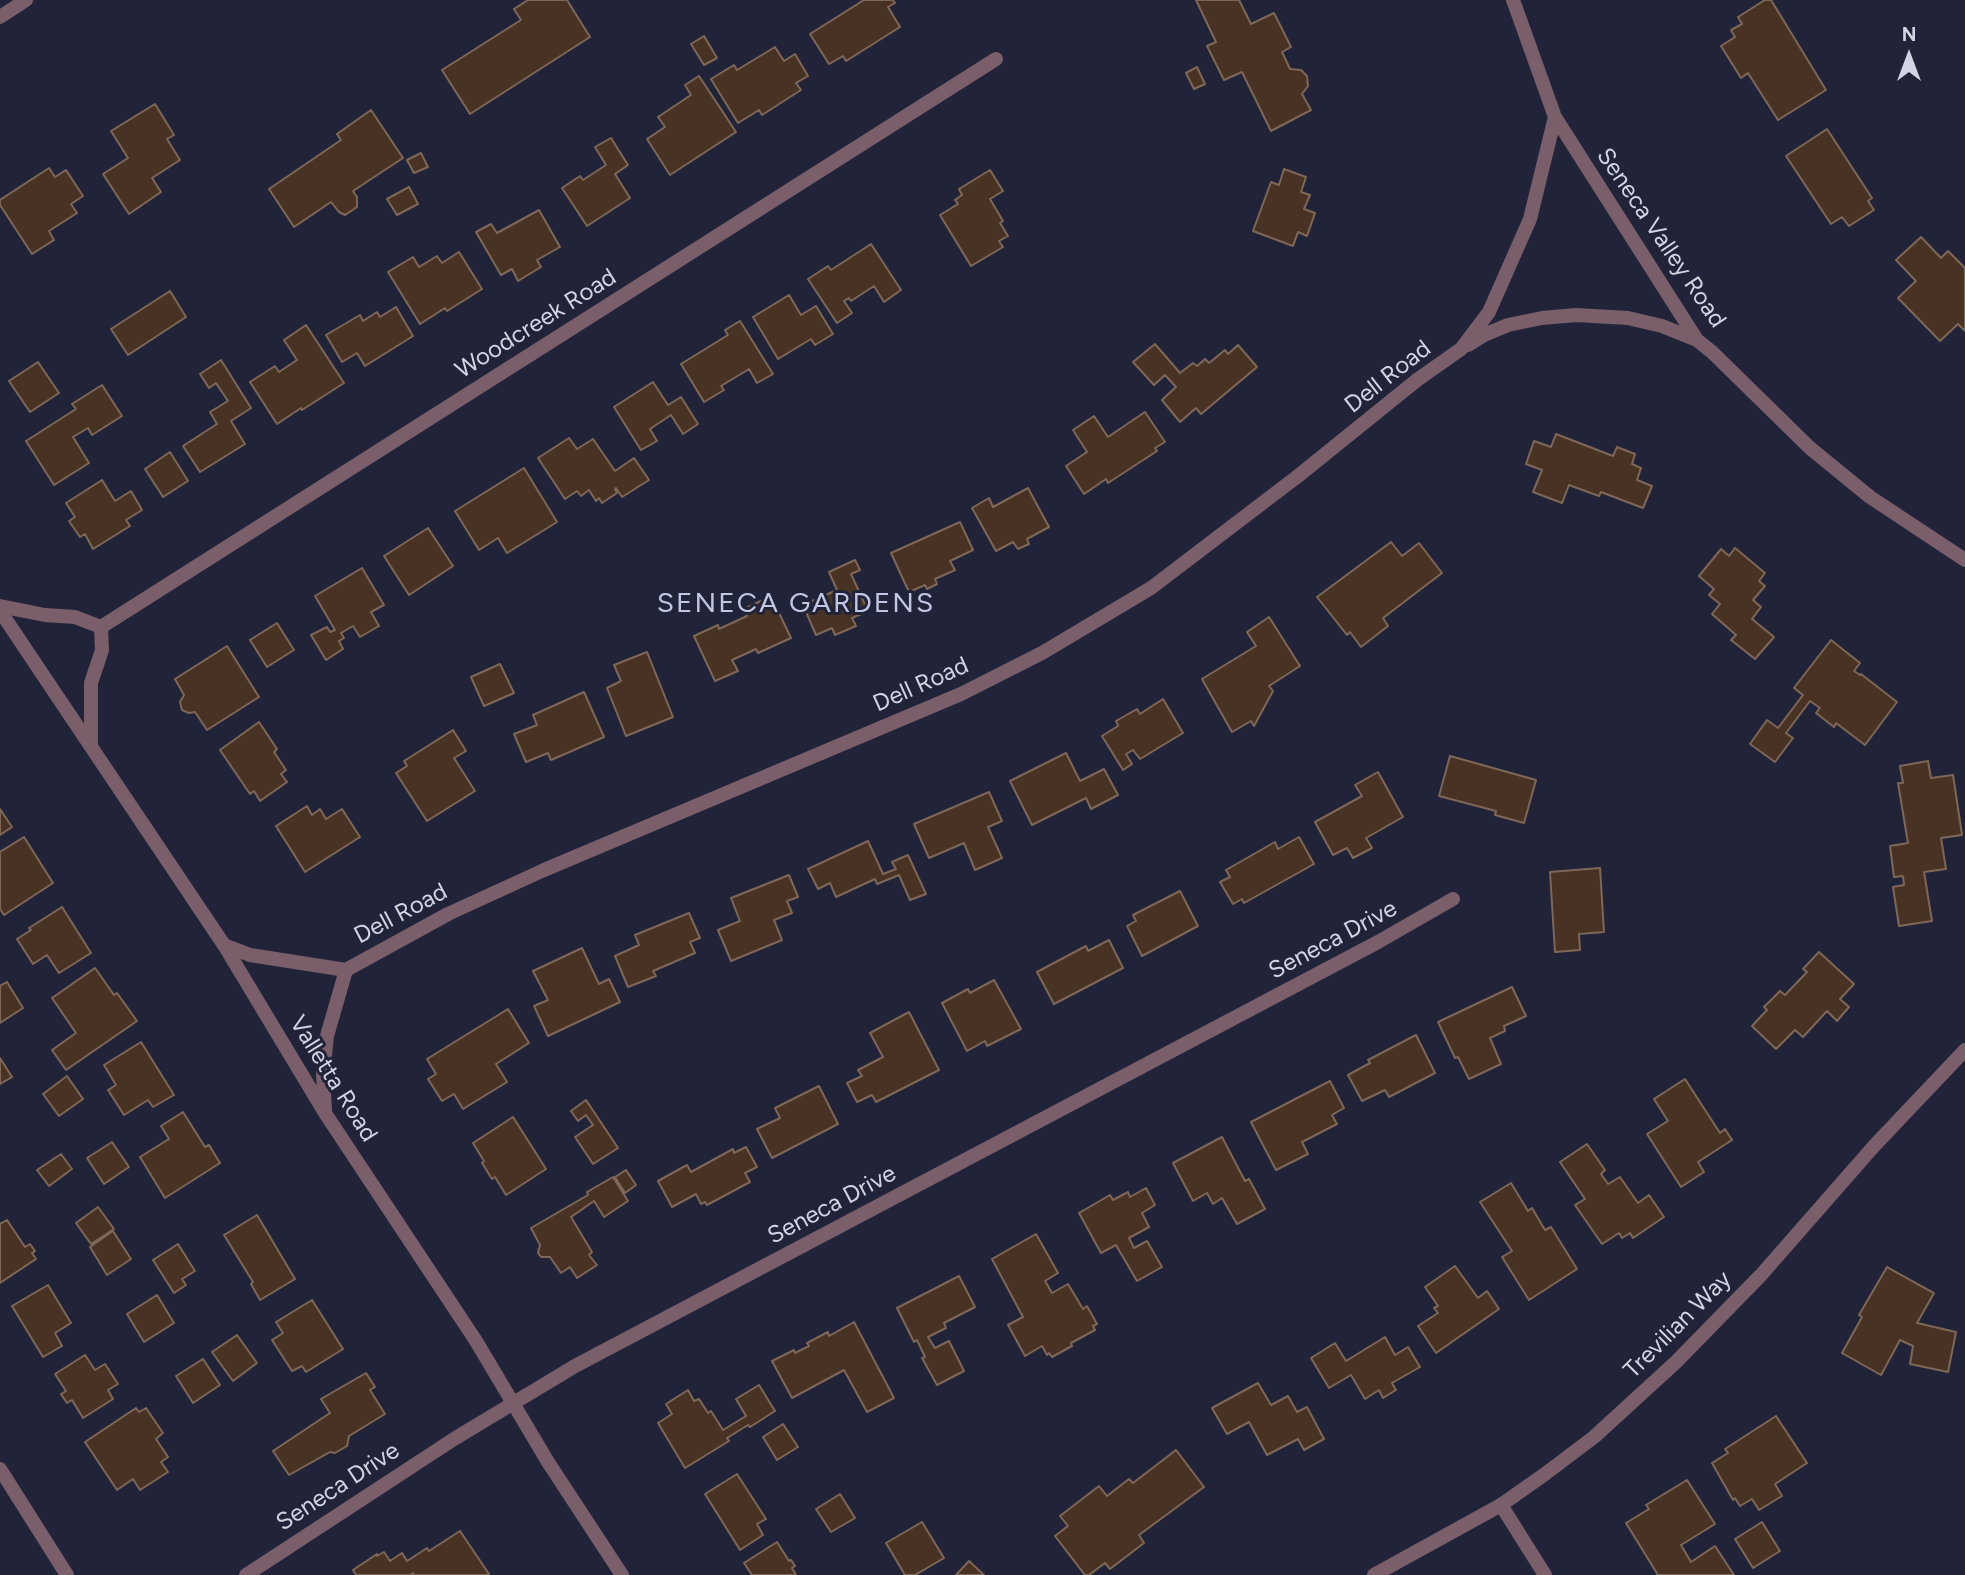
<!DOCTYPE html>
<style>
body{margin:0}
#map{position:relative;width:1965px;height:1575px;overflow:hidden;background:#212439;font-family:Figtree,sans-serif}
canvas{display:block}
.north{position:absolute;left:1874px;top:21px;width:70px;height:70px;-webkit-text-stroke:5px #212439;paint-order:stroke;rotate:0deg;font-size:19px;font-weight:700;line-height:28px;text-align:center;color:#d1d4e2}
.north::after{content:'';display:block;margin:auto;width:24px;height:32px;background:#d1d4e2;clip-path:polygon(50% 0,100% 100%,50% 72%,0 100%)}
</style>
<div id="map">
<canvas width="1965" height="1575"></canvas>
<div class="north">N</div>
</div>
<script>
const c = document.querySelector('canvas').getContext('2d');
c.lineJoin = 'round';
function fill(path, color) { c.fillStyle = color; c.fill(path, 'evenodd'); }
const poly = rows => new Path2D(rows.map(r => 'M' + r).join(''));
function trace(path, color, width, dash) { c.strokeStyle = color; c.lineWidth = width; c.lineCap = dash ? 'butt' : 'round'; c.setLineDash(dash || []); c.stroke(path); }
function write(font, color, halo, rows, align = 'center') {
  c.font = font + ' Figtree,sans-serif'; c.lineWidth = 6; c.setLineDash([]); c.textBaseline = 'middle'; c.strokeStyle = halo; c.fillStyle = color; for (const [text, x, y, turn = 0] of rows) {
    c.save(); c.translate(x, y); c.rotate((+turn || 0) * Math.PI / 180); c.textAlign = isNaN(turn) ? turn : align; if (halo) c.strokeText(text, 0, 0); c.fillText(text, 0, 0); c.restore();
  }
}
const building = poly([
 [528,0,567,0,590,37,470,114,442,70,521,20,514,9,528,0],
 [864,0,893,0,895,3,888,7,900,27,846,61,843,56,829,64,810,34,864,0],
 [1196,0,1239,0,1251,24,1274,13,1291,47,1282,52,1290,69,1301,70,1307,76,1308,86,1302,94,1311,110,1271,131,1242,72,1224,80,1207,46,1216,42,1196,0],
 [1765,0,1771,0,1826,90,1778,120,1748,73,1741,78,1721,46,1735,37,1731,30,1742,24,1738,17,1765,0],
 [704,36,717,58,704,65,691,44,704,36],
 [775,47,784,61,795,54,808,76,796,83,801,90,762,115,759,110,738,123,711,79,734,65,737,70,775,47],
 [1197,67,1205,84,1194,89,1186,73,1197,67],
 [699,76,736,132,670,175,647,139,665,127,658,117,691,95,685,85,699,76],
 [155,104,174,135,167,139,180,160,152,178,161,192,129,214,103,174,128,158,111,131,155,104],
 [371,110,403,158,353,191,357,197,357,207,345,215,339,212,331,202,294,227,269,189,341,140,337,134,371,110],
 [1827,129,1872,198,1868,201,1874,210,1849,226,1842,217,1831,224,1786,156,1827,129],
 [611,138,628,165,615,174,630,198,587,226,562,188,580,176,583,180,606,165,595,147,611,138],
 [421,153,428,167,414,173,407,160,421,153],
 [49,168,55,177,66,170,83,196,71,204,77,213,49,231,54,240,32,254,0,205,0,200,49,168],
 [1284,169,1306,177,1301,192,1310,195,1304,209,1315,213,1307,236,1298,232,1293,246,1253,231,1271,182,1279,185,1284,169],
 [990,170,1003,191,990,199,1003,221,1000,223,1008,236,999,241,1003,247,971,266,940,215,958,204,955,200,962,195,959,189,990,170],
 [409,187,418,204,397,215,387,199,409,187],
 [539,210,560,247,537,260,541,267,518,281,512,269,501,275,476,232,491,224,497,233,539,210],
 [1921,237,1941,258,1948,251,1965,268,1965,331,1958,324,1940,341,1898,298,1916,281,1896,260,1921,237],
 [871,244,901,290,884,302,874,286,851,301,849,298,844,301,852,313,837,323,808,279,828,266,831,270,871,244],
 [459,252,482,289,447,311,445,308,420,324,388,272,413,257,419,267,437,256,442,263,459,252],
 [170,291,186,317,128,355,111,329,170,291],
 [789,295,801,315,816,306,833,334,815,345,811,339,778,359,753,317,789,295],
 [396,307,413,336,365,366,357,353,342,362,326,335,360,315,363,321,377,312,380,317,396,307],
 [740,321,773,374,757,383,749,369,721,386,724,390,704,402,681,364,728,335,725,330,740,321],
 [306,325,344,383,302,410,301,408,277,424,250,382,275,366,279,372,297,360,284,340,306,325],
 [1155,344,1180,373,1193,363,1197,366,1205,359,1209,363,1225,350,1228,354,1238,345,1257,367,1201,414,1196,408,1180,422,1162,400,1176,387,1165,375,1154,385,1133,362,1155,344],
 [221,360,251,408,231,421,245,444,200,472,183,446,217,424,210,412,228,401,216,383,209,388,200,374,221,360],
 [38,362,59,393,30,412,9,381,38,362],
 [653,382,668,405,681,397,698,424,683,434,671,415,650,429,657,441,641,450,614,407,653,382],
 [102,385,122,416,92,435,88,428,73,437,89,463,54,485,26,441,76,409,72,404,102,385],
 [1145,412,1165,442,1155,448,1157,451,1108,483,1106,479,1084,494,1066,466,1087,452,1073,430,1094,416,1108,437,1145,412],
 [1556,434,1613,456,1617,447,1635,454,1632,464,1641,468,1637,480,1652,486,1643,508,1601,492,1599,496,1569,485,1562,503,1533,492,1542,470,1526,464,1534,441,1551,447,1556,434],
 [569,438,577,449,593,439,615,471,634,458,649,480,622,497,616,488,615,489,617,493,602,503,599,498,596,501,589,490,581,496,577,491,565,499,538,458,569,438],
 [170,452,188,481,163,497,145,469,170,452],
 [524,468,557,522,507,553,498,538,479,550,455,511,524,468],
 [102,480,115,501,131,491,142,510,126,520,130,526,93,549,85,534,80,537,69,521,75,517,66,503,102,480],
 [1028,488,1049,527,1027,539,1029,544,1018,549,1013,542,996,551,972,508,989,498,993,507,1028,488],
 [960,522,973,550,950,561,955,570,935,579,937,584,927,589,925,585,909,592,891,553,960,522],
 [428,528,453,566,409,595,384,556,428,528],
 [1391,542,1402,556,1419,543,1442,573,1383,618,1388,626,1361,647,1350,632,1347,635,1317,597,1391,542],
 [1735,548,1765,573,1759,581,1765,586,1753,600,1761,607,1752,619,1774,637,1755,659,1731,640,1736,635,1712,614,1720,604,1709,595,1714,589,1699,576,1721,549,1729,556,1735,548],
 [855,560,860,570,851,574,868,611,852,618,856,626,835,635,832,628,816,635,803,605,837,590,829,572,855,560],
 [362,568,384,605,371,612,379,626,360,637,353,626,341,633,344,638,339,641,343,649,326,660,311,635,327,627,330,632,335,630,315,596,362,568],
 [771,596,791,638,758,653,756,649,732,660,738,671,715,681,694,636,718,625,719,629,747,616,744,609,771,596],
 [1269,617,1300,666,1269,686,1273,691,1254,726,1251,721,1232,732,1202,679,1256,646,1247,632,1269,617],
 [277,623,294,650,267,667,250,640,277,623],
 [1831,640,1860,663,1854,671,1860,675,1861,674,1897,702,1865,745,1836,723,1834,727,1816,713,1820,708,1810,701,1786,733,1793,738,1775,762,1750,744,1767,720,1778,728,1803,695,1794,688,1831,640],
 [227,646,259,697,207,730,195,712,189,713,182,710,180,702,184,695,175,679,227,646],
 [647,652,673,717,626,736,607,688,621,681,614,665,647,652],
 [500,664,514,693,484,706,471,677,500,664],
 [584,692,604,737,551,760,548,753,526,762,514,734,537,725,533,715,584,692],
 [1163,699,1183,733,1140,759,1133,750,1126,754,1132,764,1123,770,1102,736,1118,726,1116,721,1137,709,1140,714,1163,699],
 [259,722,277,749,274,752,286,770,281,774,287,782,260,801,254,791,250,794,220,750,259,722],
 [453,730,466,751,454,758,475,791,427,821,396,773,407,766,404,761,453,730],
 [1066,753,1080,781,1104,769,1118,795,1091,809,1086,798,1032,825,1010,781,1066,753],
 [1450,756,1536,780,1524,823,1495,815,1496,811,1439,796,1450,756],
 [1928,761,1931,778,1953,775,1962,835,1941,838,1946,869,1924,872,1932,921,1899,926,1893,887,1904,885,1903,876,1894,877,1890,846,1908,843,1898,783,1903,783,1900,766,1928,761],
 [1378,772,1403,817,1366,838,1372,848,1353,858,1347,848,1333,855,1315,822,1362,796,1355,785,1378,772],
 [989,792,1002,821,988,827,1002,858,975,870,964,843,929,858,914,824,989,792],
 [307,806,312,815,320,809,326,819,342,809,360,837,305,872,276,826,307,806],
 [0,809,12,827,0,835,0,809],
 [24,837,53,883,4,915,0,909,0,852,24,837],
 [1299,837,1314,864,1244,903,1242,899,1233,904,1220,882,1230,877,1226,870,1275,842,1278,849,1299,837],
 [868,841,883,874,896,869,892,862,908,855,926,894,910,900,899,875,877,884,875,879,836,897,830,883,818,889,808,869,868,841],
 [1600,868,1604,932,1579,934,1580,950,1555,952,1550,872,1600,868],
 [789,875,798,897,787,901,792,913,774,920,782,940,731,961,718,930,740,921,731,898,789,875],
 [1180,891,1198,926,1142,956,1127,926,1136,921,1133,915,1180,891],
 [62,907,91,953,59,973,47,955,33,964,17,939,31,930,29,928,62,907],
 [689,913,700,938,690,942,695,953,653,971,656,976,628,987,615,956,639,945,635,935,689,913],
 [1109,940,1123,968,1054,1004,1037,972,1086,946,1088,951,1109,940],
 [582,948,599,984,609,979,620,1002,548,1036,534,1006,548,1000,533,971,582,948],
 [1819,952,1854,984,1840,999,1849,1007,1837,1021,1827,1011,1803,1037,1795,1030,1776,1049,1752,1026,1767,1010,1764,1007,1780,991,1785,995,1807,972,1803,969,1819,952],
 [95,968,114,995,117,993,137,1021,66,1070,52,1050,76,1033,52,998,95,968],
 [994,980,1021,1029,987,1046,985,1041,967,1051,942,1003,968,989,970,993,994,980],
 [7,982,23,1008,0,1023,0,986,7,982],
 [1512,987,1526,1016,1504,1026,1505,1031,1490,1038,1501,1064,1469,1079,1458,1057,1455,1058,1438,1022,1512,987],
 [508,1009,529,1043,496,1064,507,1082,463,1109,454,1094,442,1101,428,1079,436,1074,427,1059,508,1009],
 [909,1012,939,1070,876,1102,872,1095,857,1102,847,1083,862,1076,858,1070,883,1057,870,1033,909,1012],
 [1416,1035,1435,1073,1389,1097,1385,1090,1362,1101,1348,1075,1370,1063,1368,1060,1416,1035],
 [141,1042,174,1095,153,1107,148,1100,124,1115,108,1090,116,1085,104,1065,141,1042],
 [0,1058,12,1077,0,1084,0,1058],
 [67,1076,83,1099,59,1116,43,1094,67,1076],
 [1685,1079,1720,1133,1725,1129,1732,1140,1698,1162,1704,1172,1681,1187,1647,1134,1668,1121,1654,1099,1685,1079],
 [1330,1081,1344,1108,1332,1115,1337,1124,1302,1142,1308,1154,1276,1170,1251,1122,1330,1081],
 [819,1086,838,1124,772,1158,757,1129,780,1118,775,1108,819,1086],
 [586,1100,618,1148,593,1164,575,1137,593,1125,586,1115,578,1121,571,1111,586,1100],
 [183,1112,205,1147,209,1145,220,1163,165,1198,140,1157,169,1139,161,1126,183,1112],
 [513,1117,546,1169,506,1195,495,1177,492,1179,482,1163,484,1161,473,1143,513,1117],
 [1222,1137,1245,1181,1249,1179,1265,1209,1237,1224,1222,1198,1213,1204,1207,1193,1193,1201,1173,1163,1222,1137],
 [112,1142,129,1167,104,1184,87,1158,112,1142],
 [1587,1144,1605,1170,1601,1174,1608,1184,1620,1177,1638,1203,1649,1195,1664,1217,1633,1238,1630,1233,1622,1238,1619,1233,1602,1244,1575,1205,1585,1199,1560,1162,1587,1144],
 [746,1147,757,1167,745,1173,750,1182,707,1205,705,1202,701,1204,696,1194,672,1207,658,1181,687,1165,691,1172,733,1149,734,1153,746,1147],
 [61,1154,72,1169,49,1186,37,1170,61,1154],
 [626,1170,636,1185,625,1193,615,1177,626,1170],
 [613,1177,628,1201,604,1217,594,1201,571,1217,592,1252,589,1255,597,1265,577,1278,570,1267,561,1273,550,1257,541,1257,538,1253,540,1245,531,1228,588,1195,587,1192,613,1177],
 [1511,1183,1528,1211,1532,1208,1545,1230,1551,1227,1577,1269,1529,1300,1502,1257,1512,1251,1480,1202,1511,1183],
 [1146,1188,1155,1205,1142,1213,1149,1227,1129,1238,1134,1248,1147,1241,1162,1267,1137,1281,1116,1245,1101,1253,1079,1213,1110,1195,1113,1200,1128,1192,1130,1197,1146,1188],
 [98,1207,114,1229,91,1244,76,1223,98,1207],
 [257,1215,295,1279,260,1300,251,1284,253,1282,224,1235,257,1215],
 [7,1220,25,1247,30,1244,35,1251,32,1253,36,1259,0,1283,0,1224,7,1220],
 [113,1231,131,1259,107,1275,90,1247,113,1231],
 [1036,1234,1058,1273,1045,1281,1052,1293,1068,1284,1083,1309,1087,1306,1097,1324,1093,1326,1095,1330,1071,1343,1072,1346,1052,1357,1049,1353,1047,1355,1042,1346,1025,1356,1008,1325,1023,1317,992,1259,1036,1234],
 [178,1244,195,1271,182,1279,186,1285,174,1293,153,1260,178,1244],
 [1455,1266,1478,1298,1487,1291,1499,1309,1436,1353,1418,1326,1438,1313,1434,1308,1438,1306,1425,1287,1455,1266],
 [1887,1267,1934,1293,1917,1323,1956,1332,1948,1372,1910,1364,1913,1346,1900,1340,1881,1375,1842,1353,1862,1317,1859,1315,1887,1267],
 [959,1276,975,1307,944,1323,946,1328,928,1337,935,1348,949,1341,964,1371,937,1385,922,1358,925,1357,917,1340,914,1342,897,1308,959,1276],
 [48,1285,71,1323,55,1333,62,1346,43,1357,12,1306,48,1285],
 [157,1295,174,1323,144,1342,127,1314,157,1295],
 [312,1300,343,1349,306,1372,302,1366,292,1371,272,1340,283,1333,276,1322,312,1300],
 [854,1322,894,1398,867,1412,844,1370,792,1398,772,1361,794,1350,795,1353,809,1346,807,1343,828,1332,829,1336,854,1322],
 [237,1335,257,1363,233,1381,212,1352,237,1335],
 [1385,1337,1395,1355,1408,1347,1420,1367,1392,1383,1396,1390,1383,1398,1379,1390,1365,1399,1351,1375,1329,1388,1311,1358,1335,1343,1346,1361,1385,1337],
 [85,1355,95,1370,105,1364,118,1384,108,1390,113,1399,83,1418,72,1400,67,1403,61,1394,66,1391,55,1374,85,1355],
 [203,1359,220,1385,193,1403,176,1376,203,1359],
 [366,1373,375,1387,370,1390,385,1414,349,1436,347,1446,335,1453,330,1452,289,1475,273,1451,330,1413,321,1399,366,1373],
 [1258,1383,1271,1405,1288,1396,1297,1412,1307,1407,1324,1439,1304,1450,1298,1439,1267,1455,1249,1422,1227,1434,1212,1408,1258,1383],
 [759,1385,775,1411,750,1427,748,1425,727,1438,729,1441,685,1468,658,1423,672,1414,666,1404,688,1390,694,1401,699,1399,708,1413,711,1411,723,1430,746,1416,736,1399,759,1385],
 [136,1408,139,1412,146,1408,163,1433,156,1439,168,1457,161,1462,168,1472,140,1490,133,1479,117,1490,85,1442,136,1408],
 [1776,1416,1807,1463,1775,1484,1782,1496,1759,1510,1752,1499,1740,1506,1735,1498,1733,1500,1712,1463,1728,1453,1725,1449,1776,1416],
 [783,1424,798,1447,777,1460,763,1437,783,1424],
 [1176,1450,1204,1487,1139,1535,1144,1543,1110,1569,1105,1563,1089,1575,1085,1575,1055,1536,1068,1526,1060,1516,1099,1486,1107,1496,1129,1479,1133,1483,1176,1450],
 [737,1474,766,1519,757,1524,763,1535,740,1550,705,1494,737,1474],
 [1687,1480,1715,1524,1681,1545,1691,1562,1715,1546,1734,1575,1658,1575,1626,1523,1649,1509,1646,1505,1687,1480],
 [840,1494,855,1518,831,1532,816,1509,840,1494],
 [922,1522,944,1558,915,1575,905,1575,886,1543,922,1522],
 [1762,1522,1780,1551,1753,1568,1735,1539,1762,1522],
 [460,1531,489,1574,487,1575,414,1575,413,1573,410,1575,356,1575,353,1570,377,1554,377,1556,384,1552,390,1561,402,1553,407,1561,427,1548,429,1551,460,1531],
 [777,1542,789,1561,791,1560,795,1566,792,1568,796,1575,752,1575,744,1563,777,1542],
 [969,1561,984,1575,956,1575,969,1561]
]);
fill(building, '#473223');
trace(building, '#7f6757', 2);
trace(poly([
 [1513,0,1555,117,1697,340,1712,352,1810,448,1870,497,1965,560],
 [0,17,26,0],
 [1468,345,1484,335,1508,325,1542,318,1576,315,1628,318,1662,326,1697,340],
 [0,606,45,615,75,617,101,627,996,59],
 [0,611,224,945,325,1113,476,1341,548,1462,622,1575],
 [91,746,91,683,102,650,101,627],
 [224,945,250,955,346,970,448,914,544,870,961,694,1042,653,1151,588,1298,476,1417,380,1461,349,1489,312,1530,219,1555,117],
 [325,1111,323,1074,327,1036,346,970],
 [0,1469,67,1575],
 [1501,1505,1545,1575],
 [246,1575,454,1439,575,1366,1378,942,1453,899],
 [1374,1575,1501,1505,1545,1474,1594,1437,1676,1362,1761,1275,1874,1146,1965,1050]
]), '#7a5f6a', 14);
write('24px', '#d1d4e2', '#212439', [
 ["Seneca Valley Road",1661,238,56],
 ["Woodcreek Road",536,324,-32],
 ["Dell Road",1388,377,-38],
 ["Dell Road",921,685,-24],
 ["Dell Road",401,914,-28],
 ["Seneca Drive",1333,940,-28],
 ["Valletta Road",333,1079,58],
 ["Seneca Drive",832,1205,-28],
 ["Trevilian Way",1678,1325,-45],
 ["Seneca Drive",338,1487,-33]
]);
c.letterSpacing = '2px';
write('28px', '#c1c7e3', '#212439', [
 ["SENECA GARDENS",796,604]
]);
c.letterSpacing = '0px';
</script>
